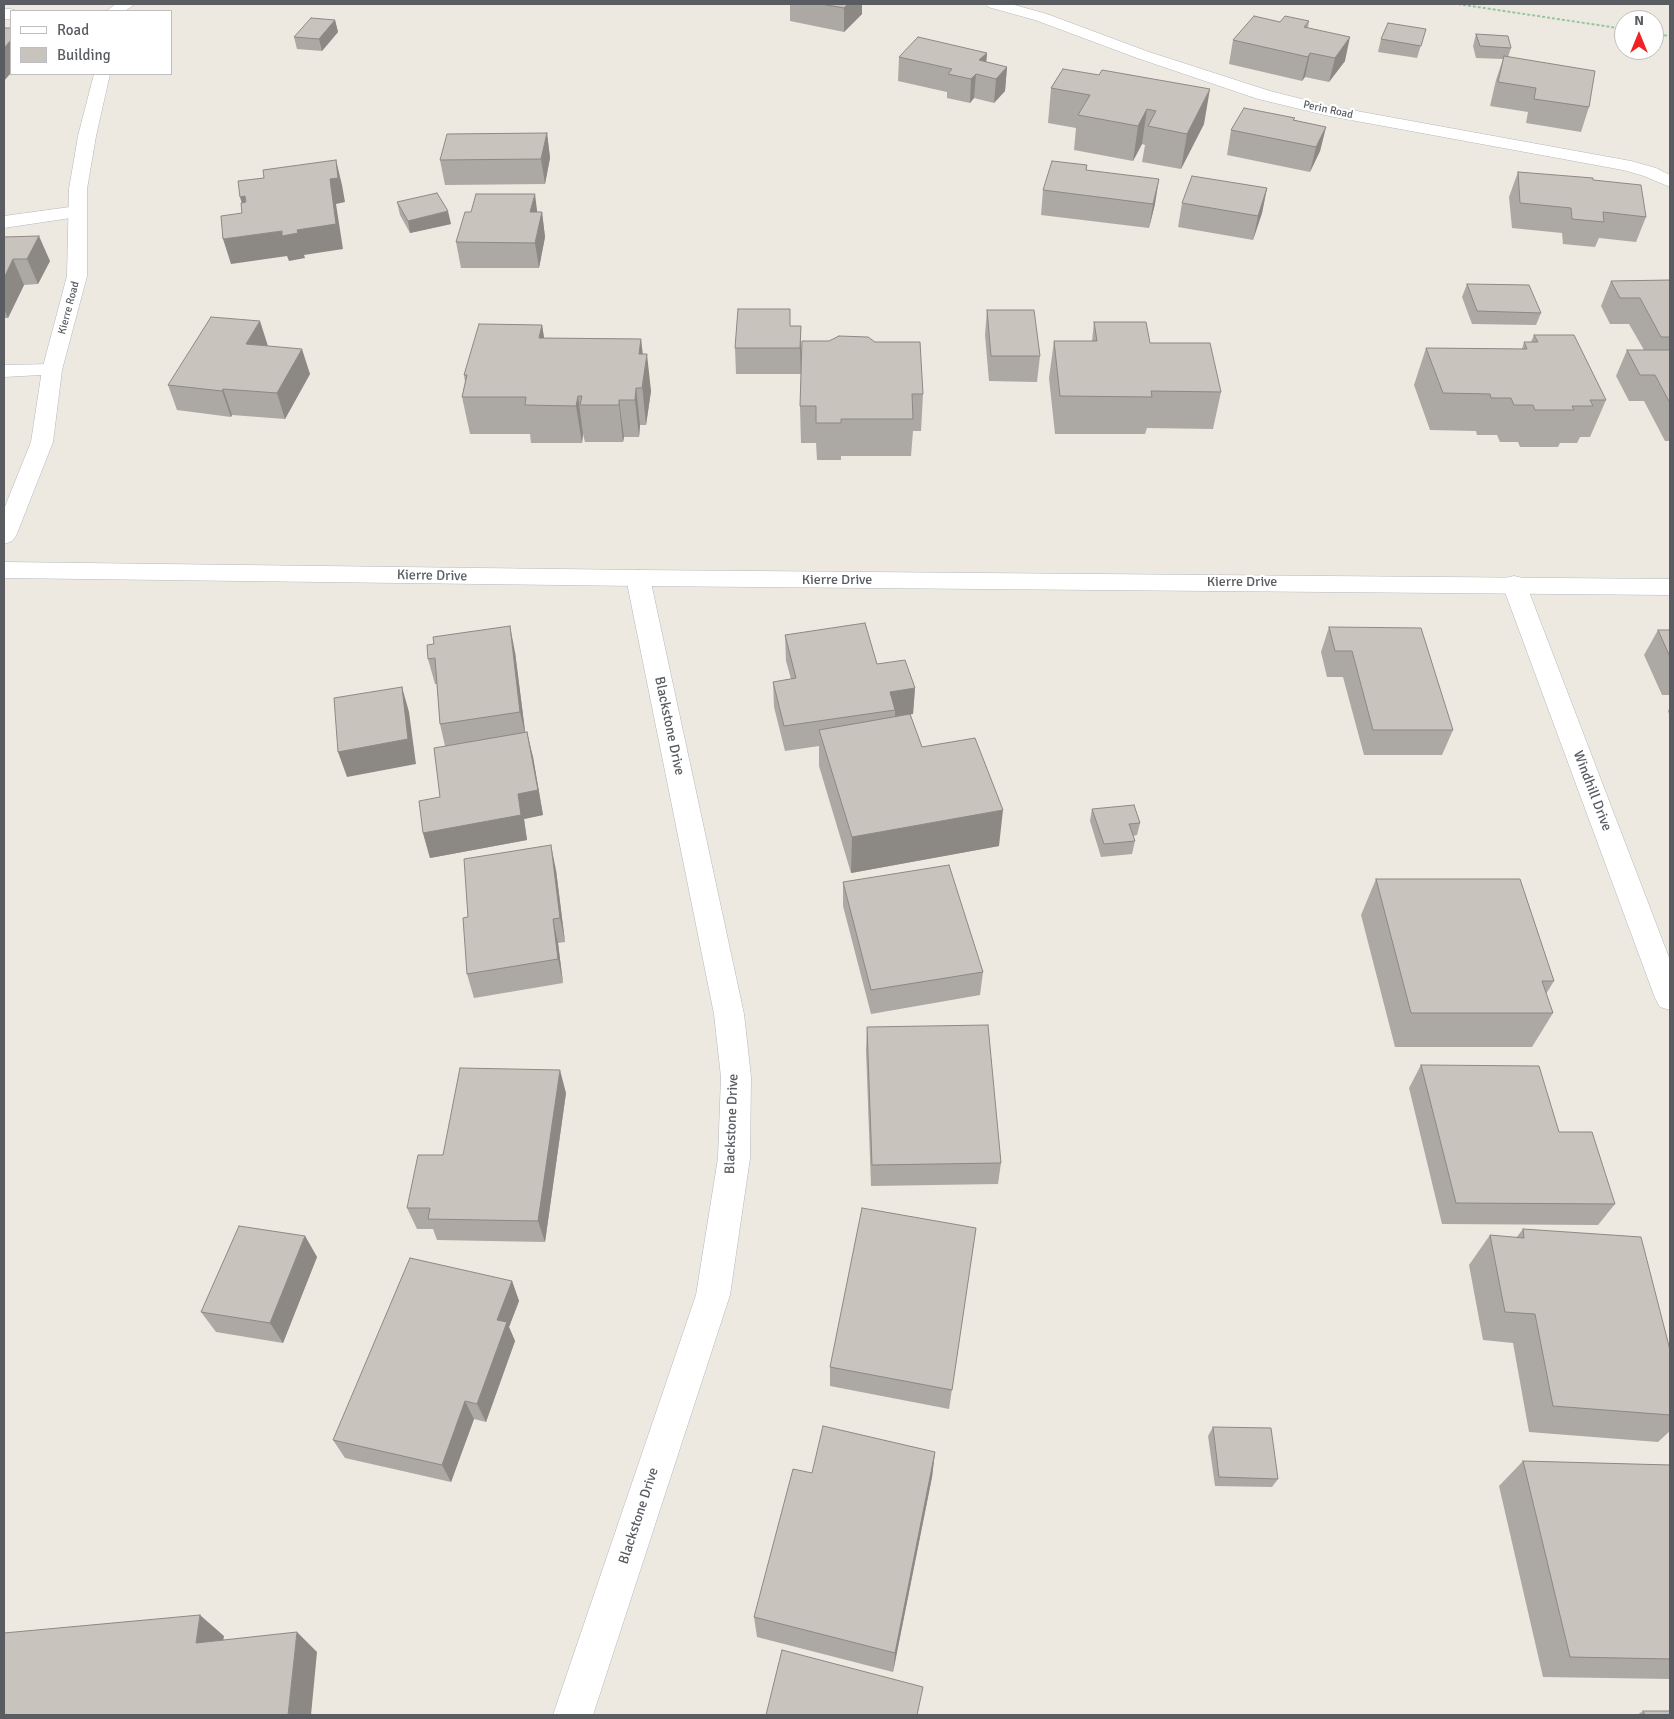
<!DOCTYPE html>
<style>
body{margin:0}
#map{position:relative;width:1674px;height:1719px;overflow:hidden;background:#ede9e0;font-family:Signika,sans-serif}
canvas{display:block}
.frame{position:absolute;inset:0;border:5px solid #595d62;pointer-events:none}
.legend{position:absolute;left:10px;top:10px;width:162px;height:65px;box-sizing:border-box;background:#fff;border:1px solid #bdbec0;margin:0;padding:6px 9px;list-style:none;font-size:15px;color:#595d62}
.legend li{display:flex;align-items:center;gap:10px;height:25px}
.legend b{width:25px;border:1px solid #bdbec0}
.north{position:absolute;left:1614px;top:10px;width:50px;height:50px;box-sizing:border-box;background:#fff;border:1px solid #bdbec0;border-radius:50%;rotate:0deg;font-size:14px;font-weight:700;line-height:20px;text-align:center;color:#595d62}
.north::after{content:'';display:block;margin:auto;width:18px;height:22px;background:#f12322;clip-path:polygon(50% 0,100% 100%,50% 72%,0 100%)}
</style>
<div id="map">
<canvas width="1674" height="1719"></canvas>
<div class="frame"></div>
<ul class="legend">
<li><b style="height:6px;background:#fff"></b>Road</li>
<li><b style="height:14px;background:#c8c3bd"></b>Building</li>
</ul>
<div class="north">N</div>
</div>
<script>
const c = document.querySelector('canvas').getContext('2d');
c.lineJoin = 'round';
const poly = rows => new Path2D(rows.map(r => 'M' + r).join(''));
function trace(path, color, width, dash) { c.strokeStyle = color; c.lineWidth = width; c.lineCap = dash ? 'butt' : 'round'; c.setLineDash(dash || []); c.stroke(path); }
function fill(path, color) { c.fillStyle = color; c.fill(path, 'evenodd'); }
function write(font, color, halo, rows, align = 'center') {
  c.font = font + ' Signika,sans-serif'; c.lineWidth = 4.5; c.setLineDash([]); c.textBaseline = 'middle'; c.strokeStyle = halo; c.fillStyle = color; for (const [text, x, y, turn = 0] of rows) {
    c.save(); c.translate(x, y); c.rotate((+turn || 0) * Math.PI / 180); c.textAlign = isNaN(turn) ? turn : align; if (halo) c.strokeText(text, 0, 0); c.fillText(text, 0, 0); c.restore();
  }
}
const lane = poly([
 [77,206,84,208,86,212,84,216,4,228,4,216,77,206],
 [52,364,59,366,62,370,59,374,4,377,4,365,52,364]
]);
const street = poly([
 [116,4,135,4,125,11,106,11,116,4],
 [986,4,1011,4,1047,14,1149,52,1270,91,1329,106,1631,161,1656,168,1670,175,1670,187,1644,176,1623,170,1329,116,1258,99,1137,58,1035,20,988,7,986,4],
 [4,9,11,9,17,11,11,11,11,19,4,19,4,9],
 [94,74,110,74,96,136,87,189,87,276,62,370,53,442,16,536,12,541,4,544,4,509,31,442,42,370,67,276,69,189,78,136,94,74],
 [638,570,646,572,650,578,744,1014,751,1077,750,1158,730,1295,593,1715,553,1715,696,1295,718,1158,721,1077,714,1014,626,578,630,572,638,570],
 [1514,576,1522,578,1526,584,1670,960,1670,1010,1660,1007,1655,998,1502,584,1506,578,1514,576]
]);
const secondary = poly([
 [4,562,638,570,1670,579,1670,595,638,586,4,578,4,562]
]);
trace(lane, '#b3b7bc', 1);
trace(street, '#b3b7bc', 1);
trace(secondary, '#b4b8be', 1);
trace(poly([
 [1458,4,1624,29],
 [1654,34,1670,36]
]), '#93c89e', 2, [3, 2]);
fill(lane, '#fff');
fill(street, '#fff');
fill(secondary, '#fff');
fill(poly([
 [790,4,862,4,862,14,844,32,790,21],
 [335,20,338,32,322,51,297,49,294,37],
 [1309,21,1308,28,1345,61,1329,82,1305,77,1302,81,1229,64,1233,40,1280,22],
 [1426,29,1417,58,1378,52,1381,39],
 [1476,34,1511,48,1508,57,1589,107,1581,132,1526,123,1528,112,1490,106,1496,80,1503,59,1476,58,1473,46],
 [987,53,986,62,1007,67,1005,91,994,103,974,98,970,103,947,98,947,92,898,81,899,57],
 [1063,69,1204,124,1181,169,1142,162,1145,145,1142,144,1133,161,1074,150,1076,128,1048,123,1051,88],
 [1294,120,1326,127,1320,151,1310,172,1227,155,1231,130],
 [547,133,550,158,545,184,445,185,440,160],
 [1086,170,1155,204,1149,228,1041,215,1043,190],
 [1518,172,1646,217,1636,242,1599,238,1595,247,1563,244,1562,233,1512,228,1509,197],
 [1267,188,1262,213,1253,240,1178,227,1182,203],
 [397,202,451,224,410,233,400,215],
 [538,212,542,212,545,237,539,268,461,268,456,242],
 [4,237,50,261,38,284,24,285,8,318,4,318],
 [1670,280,1670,441,1665,441,1644,401,1629,401,1616,376,1627,350,1644,350,1629,324,1610,324,1601,306,1611,281],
 [1467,284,1541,313,1536,325,1472,324,1462,297],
 [987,310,1040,356,1037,382,989,381,985,335],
 [1094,322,1150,343,1221,392,1213,429,1147,428,1145,434,1055,434,1049,378,1054,341,1092,341],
 [542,325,544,338,641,339,643,354,651,391,646,425,640,425,639,437,624,437,623,442,585,442,583,434,582,443,531,443,530,434,470,434,462,397,465,382,464,375],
 [791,326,801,326,801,374,736,374,735,348],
 [1534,335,1606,400,1590,437,1580,437,1577,443,1560,443,1558,447,1520,447,1518,442,1500,442,1497,435,1477,435,1476,431,1430,430,1414,385,1426,348,1522,349,1524,342,1531,342],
 [802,341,923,394,921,431,913,431,911,456,841,456,841,460,817,460,816,443,801,443,800,406],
 [267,346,310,374,285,419,232,415,231,417,177,410,168,385],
 [1329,627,1453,730,1442,755,1364,755,1343,677,1327,677,1321,652],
 [1658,630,1670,630,1670,695,1662,695,1644,655],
 [785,635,877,664,915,688,913,714,910,714,922,747,999,846,851,873,819,766,819,746,785,751,774,707,773,682,791,679,786,661],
 [515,652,525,732,533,757,543,815,524,819,527,840,430,858,423,833,440,797,445,746,440,724,437,684,435,684,428,659],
 [1670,707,1670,717,1668,711],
 [1092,809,1140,823,1137,835,1133,836,1135,841,1132,854,1101,857,1090,821],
 [556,870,565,942,558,943,563,983,474,998,467,974,468,917],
 [1376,879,1554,981,1546,994,1553,1013,1532,1047,1395,1047,1361,915],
 [843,882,983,972,980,995,871,1014,843,906],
 [867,1027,1001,1163,998,1184,871,1186,866,1050],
 [1421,1065,1559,1132,1615,1204,1598,1225,1442,1224,1409,1088],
 [566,1093,545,1242,437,1240,433,1229,417,1229,407,1208],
 [976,1228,949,1409,830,1386,830,1367],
 [1523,1229,1670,1350,1670,1431,1658,1442,1529,1432,1513,1343,1483,1340,1469,1265,1490,1235,1516,1238],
 [305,1236,317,1257,283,1343,216,1332,201,1312],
 [512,1281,519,1301,509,1327,515,1341,486,1422,474,1419,451,1482,345,1458,333,1440],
 [1213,1427,1278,1479,1272,1487,1215,1486,1208,1436],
 [935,1452,932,1477,893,1672,757,1637,754,1617,812,1473],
 [1523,1461,1670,1465,1670,1679,1543,1677,1499,1486],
 [1643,1711,1670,1715,1637,1715]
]), '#aca8a3');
fill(poly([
 [848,4,862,4,862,14,844,32,844,8],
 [335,20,338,32,322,51,319,39],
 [1350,37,1345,61,1329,82,1335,58],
 [11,40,11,73,4,81,4,48],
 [987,53,985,76,979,60],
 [1310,53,1305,77,1302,81,1308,57],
 [1007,67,1005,91,994,103,996,79],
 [976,74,974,98,970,103,971,79],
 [1210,89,1204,124,1181,169,1187,134],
 [1147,109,1142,144,1133,161,1138,126],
 [1326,127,1320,151,1310,172,1316,147],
 [547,133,550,158,545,184,541,159],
 [336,160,342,185,345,202,336,204,343,249,304,255,305,258,289,261,287,256,231,264,223,239,282,231,297,230,330,179],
 [1159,179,1155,204,1149,228,1153,204],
 [1267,188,1262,213,1253,240,1258,216],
 [535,194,538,218,530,212],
 [245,196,247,221,240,197],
 [448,211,451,224,410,233,408,221],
 [542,212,545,237,539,268,535,243],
 [39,236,50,261,38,284,27,259],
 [13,259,24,285,8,318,4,309,4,278],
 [260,321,268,346,246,344],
 [542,325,548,362,539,338],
 [801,326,801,374,800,348],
 [641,339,644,371,647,354,651,391,646,425,639,354],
 [302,349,310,374,285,419,277,393],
 [636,388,640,425,639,437,635,400],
 [223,389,232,415,231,417,222,391],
 [578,396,583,434,582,443,576,406],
 [619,400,624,437,623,442,619,405],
 [510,626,515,652,526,738,520,712],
 [402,687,409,712,416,764,347,777,338,752],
 [915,688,913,714,895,717,895,710,890,692],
 [527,732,533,757,543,815,524,819,527,840,430,858,423,833],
 [1003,810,999,846,851,873,852,837],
 [551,845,556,870,565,942,560,918],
 [553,919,558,943,563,983,558,959],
 [560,1070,566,1093,545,1242,538,1221],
 [305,1236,317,1257,283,1343,270,1323],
 [512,1281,519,1301,509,1327,515,1341,486,1422,477,1404,497,1320],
 [465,1401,474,1419,451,1482,442,1465],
 [935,1452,932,1477,893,1672,895,1653],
 [200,1615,224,1636,220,1662,196,1643],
 [297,1632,317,1652,311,1715,288,1715]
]), '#8c8884');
const building = poly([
 [821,4,848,4,844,8,821,4],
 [1254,16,1280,22,1285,16,1309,21,1304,27,1350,37,1335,58,1310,53,1308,57,1233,40,1254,16],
 [311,18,335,20,319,39,294,37,311,18],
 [1388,23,1426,29,1421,46,1381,39,1388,23],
 [4,28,11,28,11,40,4,48,4,28],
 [1476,34,1508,36,1511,48,1480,46,1476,34],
 [918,37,987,53,979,60,1007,67,996,79,976,74,971,79,948,74,952,69,899,57,918,37],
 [1504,56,1595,71,1589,107,1534,99,1536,88,1498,82,1504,56],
 [1063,69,1099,75,1102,70,1210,89,1187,134,1148,126,1156,111,1147,109,1138,126,1078,115,1090,95,1051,88,1063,69],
 [1244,108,1295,118,1293,120,1326,127,1316,147,1231,130,1244,108],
 [547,133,541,159,440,160,447,134,547,133],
 [336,160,338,178,330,179,336,224,297,230,298,233,282,236,282,231,223,239,221,216,242,213,241,203,246,202,245,196,240,197,238,181,264,178,263,170,336,160],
 [1052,161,1087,165,1086,170,1159,179,1153,204,1043,190,1052,161],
 [1518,172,1593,178,1593,180,1641,185,1646,217,1603,212,1604,222,1572,219,1571,208,1520,203,1518,172],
 [1192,176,1267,188,1258,216,1182,203,1192,176],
 [437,193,448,211,408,221,397,202,437,193],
 [476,194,535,194,530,212,542,212,535,243,456,242,465,212,471,212,476,194],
 [39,236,27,259,13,259,4,278,4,237,39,236],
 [1670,280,1670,337,1661,337,1640,298,1620,298,1611,281,1670,280],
 [1467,284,1529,285,1541,313,1477,311,1467,284],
 [738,309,790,309,790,326,801,326,800,348,735,348,738,309],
 [987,310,1034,310,1040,356,991,356,987,310],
 [211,317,260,321,246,344,302,349,277,393,223,389,222,391,168,385,211,317],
 [1094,322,1146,322,1150,343,1210,343,1221,392,1151,391,1152,397,1060,396,1054,341,1097,341,1094,322],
 [479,324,542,325,539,338,641,339,639,354,647,354,642,388,636,388,635,400,619,400,619,405,580,405,582,396,578,396,576,406,525,405,526,397,462,397,467,375,464,375,479,324],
 [1534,335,1574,335,1606,400,1590,400,1593,406,1572,406,1574,410,1535,410,1533,405,1514,405,1511,398,1491,398,1490,394,1443,393,1426,348,1527,349,1524,342,1538,342,1534,335],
 [839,336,868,337,875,342,920,342,923,394,912,394,913,419,841,419,841,423,816,423,816,406,800,406,802,341,829,341,839,336],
 [1627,350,1670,350,1670,403,1655,375,1640,375,1627,350],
 [865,623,877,664,905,660,915,688,890,692,895,710,784,726,773,682,796,678,785,635,865,623],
 [510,626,520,712,440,724,435,658,428,659,427,645,434,644,433,637,510,626],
 [1329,627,1421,628,1453,730,1373,730,1352,651,1335,651,1329,627],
 [1658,630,1670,630,1670,657,1658,630],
 [402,687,408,739,338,752,334,698,402,687],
 [910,714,922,747,975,738,1003,810,852,837,819,730,910,714],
 [527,732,538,790,518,794,521,815,423,833,419,801,440,797,434,748,527,732],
 [1134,805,1140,823,1129,824,1135,841,1104,844,1092,809,1134,805],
 [551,845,560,918,553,919,558,959,467,974,463,918,468,917,464,859,551,845],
 [949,865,983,972,871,990,843,882,949,865],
 [1376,879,1520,879,1554,981,1542,981,1553,1013,1411,1013,1376,879],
 [988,1025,1001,1163,872,1165,867,1027,988,1025],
 [1421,1065,1539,1066,1559,1132,1592,1132,1615,1204,1456,1203,1421,1065],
 [460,1068,560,1070,538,1221,428,1219,430,1208,407,1208,418,1155,443,1155,460,1068],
 [862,1208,976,1228,952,1390,830,1367,862,1208],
 [239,1226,305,1236,270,1323,201,1312,239,1226],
 [1523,1229,1641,1237,1670,1350,1670,1415,1553,1406,1535,1314,1505,1312,1490,1235,1524,1238,1523,1229],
 [410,1258,512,1281,497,1320,507,1322,477,1404,465,1401,442,1465,333,1440,410,1258],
 [823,1426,935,1452,895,1653,754,1617,793,1469,812,1473,823,1426],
 [1213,1427,1271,1428,1278,1479,1219,1477,1213,1427],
 [1523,1461,1670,1465,1670,1659,1570,1657,1523,1461],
 [200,1615,196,1643,297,1632,288,1715,4,1715,4,1633,200,1615],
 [782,1650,923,1687,917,1715,766,1715,782,1650],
 [1643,1711,1670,1711,1670,1715,1645,1715,1643,1711]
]);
fill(building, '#c8c3bd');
trace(building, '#8c8884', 1);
write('11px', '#595d62', '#fff', [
 ["Perin Road",1328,110,12],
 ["Kierre Road",69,308,-75]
]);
write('14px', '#595d62', '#fff', [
 ["Kierre Drive",432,576,1],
 ["Kierre Drive",837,580],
 ["Kierre Drive",1242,582],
 ["Blackstone Drive",669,726,78],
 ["Windhill Drive",1592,791,69],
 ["Blackstone Drive",732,1124,-88],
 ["Blackstone Drive",639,1516,-72]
]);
</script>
